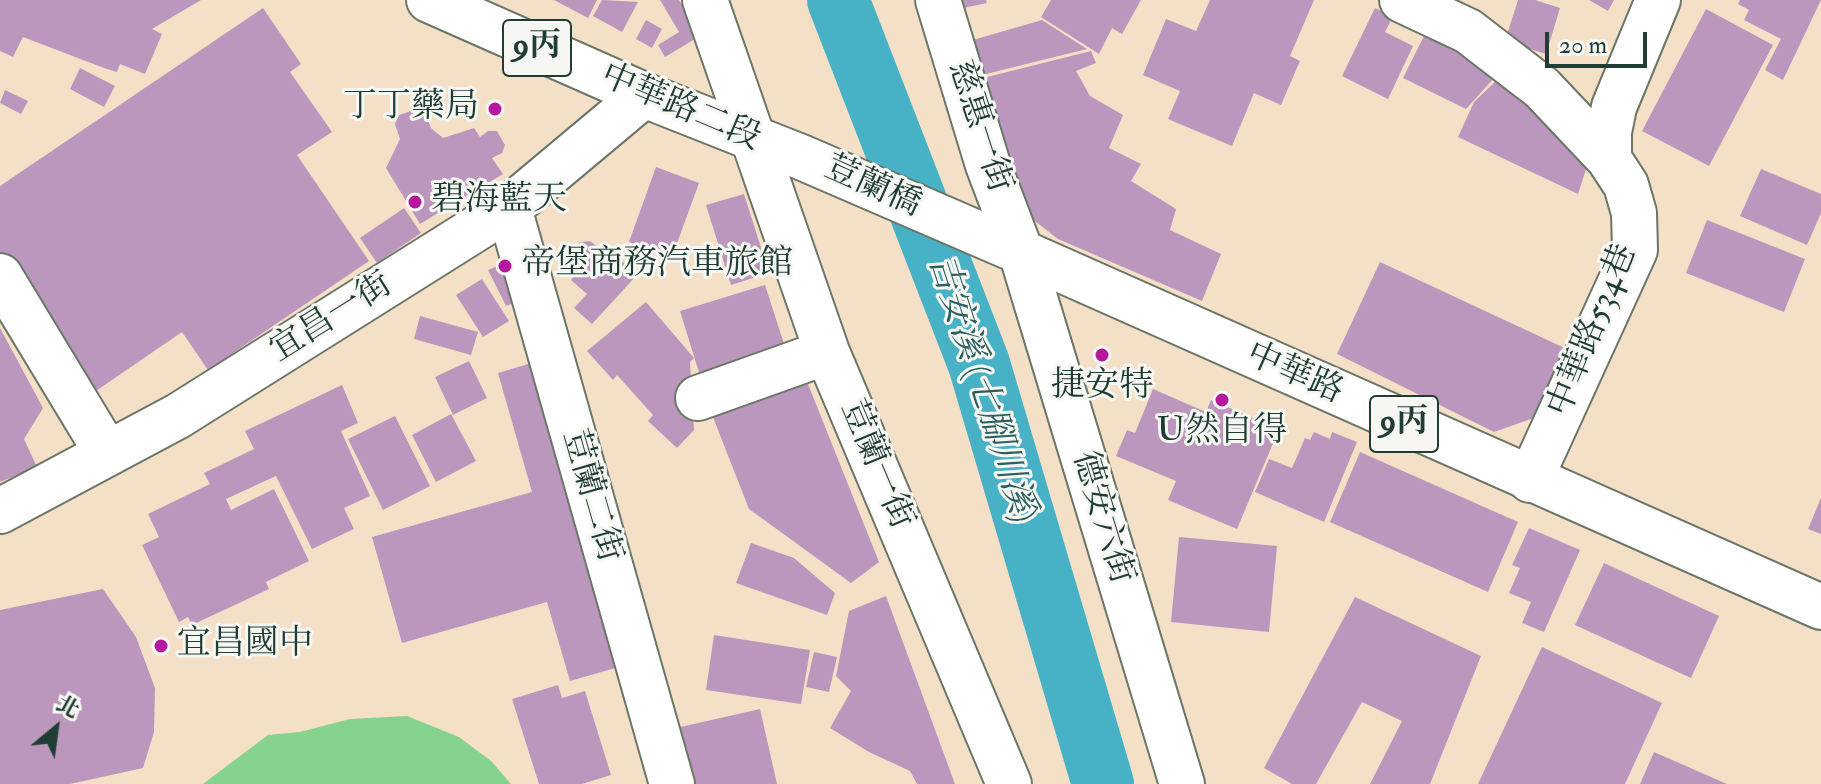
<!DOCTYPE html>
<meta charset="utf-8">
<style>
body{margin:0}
#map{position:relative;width:1821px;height:784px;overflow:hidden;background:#f4e0c7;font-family:"IM FELL Double Pica","Noto Serif TC",serif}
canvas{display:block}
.north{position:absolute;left:16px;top:688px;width:80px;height:80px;-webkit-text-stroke:6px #f6f6f2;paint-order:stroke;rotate:29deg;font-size:22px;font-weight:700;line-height:32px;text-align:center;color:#1f3d34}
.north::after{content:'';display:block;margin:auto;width:28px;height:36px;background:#1f3d34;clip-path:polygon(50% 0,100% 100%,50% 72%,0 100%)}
.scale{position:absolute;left:1545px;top:32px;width:102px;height:36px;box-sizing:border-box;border:4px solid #1f3d34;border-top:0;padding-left:10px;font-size:24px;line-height:28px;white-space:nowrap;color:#1f3d34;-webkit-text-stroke:6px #f6f6f2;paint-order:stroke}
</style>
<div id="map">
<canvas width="1821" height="784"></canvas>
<div class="north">北</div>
<div class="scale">20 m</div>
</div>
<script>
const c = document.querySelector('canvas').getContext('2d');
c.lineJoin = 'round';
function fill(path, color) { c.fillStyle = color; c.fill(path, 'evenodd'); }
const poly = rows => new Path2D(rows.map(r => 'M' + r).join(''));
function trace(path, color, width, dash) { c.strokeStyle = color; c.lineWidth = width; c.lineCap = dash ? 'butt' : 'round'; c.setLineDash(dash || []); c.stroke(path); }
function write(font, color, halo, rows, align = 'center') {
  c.font = font + ' "IM FELL Double Pica","Noto Serif TC",serif'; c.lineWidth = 6; c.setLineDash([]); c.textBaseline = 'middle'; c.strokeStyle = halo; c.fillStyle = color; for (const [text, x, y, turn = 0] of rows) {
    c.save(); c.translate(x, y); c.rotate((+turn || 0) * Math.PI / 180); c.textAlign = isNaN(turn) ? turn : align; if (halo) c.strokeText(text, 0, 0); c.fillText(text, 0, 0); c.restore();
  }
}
fill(poly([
 [407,716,459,737,491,761,511,784,203,784,268,735,300,732,350,719]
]), '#86d28f');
trace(poly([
 [838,0,979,364,1103,784]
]), '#47b1c6', 62);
fill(poly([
 [0,0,201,0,152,29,162,34,145,74,120,64,117,72,104,68,23,37,13,57,0,51],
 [554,0,597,0,588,18],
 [602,0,638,2,622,32,593,16],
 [660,0,679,0,700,36,665,57,658,45,679,32],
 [952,0,986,0,987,3,954,10],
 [1051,0,1141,0,1122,34,1112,28,1099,54,1041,17],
 [1210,0,1314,0,1290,56,1300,61,1281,105,1254,93,1232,146,1168,119,1180,91,1143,75,1166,19,1196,31],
 [1518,0,1535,0,1560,8,1546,54,1505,41],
 [1589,0,1614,0,1608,11],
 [1740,0,1821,0,1783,80,1765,70,1781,39,1744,20,1749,10,1738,4],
 [263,8,301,64,290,72,332,132,297,155,369,261,208,370,182,332,93,393,0,257,0,186],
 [1375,8,1393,16,1385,32,1413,46,1388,99,1342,76],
 [1706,9,1773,45,1709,166,1642,131],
 [646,20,662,29,652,48,636,39],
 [1042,20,1087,49,978,76,966,42],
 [1427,30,1496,76,1466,109,1403,78],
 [1091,51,1096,63,1076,71,1090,96,1123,115,1109,148,1141,164,1131,181,1176,209,1170,230,1221,254,1202,301,1058,239,1008,200,979,79],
 [80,68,115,86,104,107,70,89],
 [1498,79,1589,160,1578,194,1458,137,1474,102],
 [5,90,28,101,21,114,0,103],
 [417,109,425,113,431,128,443,138,474,128,480,137,488,131,497,131,505,145,502,153,492,158,503,174,420,224,386,168,400,139,395,124,399,115],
 [656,167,699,183,672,257,629,242],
 [1761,169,1821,194,1821,213,1807,245,1740,216],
 [744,194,769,273,731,285,706,205],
 [404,208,421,233,377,263,360,238],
 [1707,220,1805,259,1784,312,1686,273],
 [590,241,599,248,603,244,637,275,592,324,574,308,587,294,571,280,578,271,570,258,572,249,580,242],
 [511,260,519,301,506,306,488,270],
 [1380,262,1571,351,1545,414,1494,432,1337,354],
 [482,279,509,321,483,337,456,295],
 [765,285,787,353,701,379,680,311],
 [646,302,694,358,690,362,694,430,677,448,648,421,653,415,617,375,613,380,587,351],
 [420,316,478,332,471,355,414,339],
 [0,328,43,408,24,439,37,467,0,482],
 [469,361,487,398,453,415,435,377],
 [538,361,626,665,570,681,547,602,402,643,372,537,532,492,498,373],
 [808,384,879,562,851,583,749,509,711,412],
 [342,385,358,423,341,431,370,496,344,508,354,529,312,549,276,476,226,499,231,510,274,489,309,561,266,582,269,589,192,625,188,617,179,622,142,545,159,537,148,514,210,484,204,473,254,449,245,431],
 [1153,389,1206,412,1211,400,1279,429,1237,529,1168,500,1176,481,1116,456,1127,430,1135,433],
 [451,414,476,461,436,482,412,435],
 [395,416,430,486,383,510,348,439],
 [1314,432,1330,439,1332,432,1357,442,1324,522,1255,492,1269,459,1292,468,1305,438,1310,440],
 [1360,452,1518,522,1488,592,1330,522],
 [1821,498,1821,534,1808,529],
 [1529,528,1580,550,1544,632,1522,623,1531,602,1509,593,1520,568,1512,565],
 [1179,537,1277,546,1269,632,1171,622],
 [751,543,794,558,835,593,827,615,736,583],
 [1604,563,1719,616,1691,678,1575,625],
 [103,589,136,637,155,688,154,732,143,768,70,784,0,784,0,610],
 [886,596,955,784,917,784,910,771,869,752,830,728,851,691,836,676,849,611],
 [1355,597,1481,656,1430,784,1370,784,1402,721,1362,702,1316,784,1292,784,1264,768],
 [714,635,810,650,801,704,706,690],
 [1542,647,1662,703,1625,784,1478,784],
 [814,652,837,657,829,692,806,687],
 [558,685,562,698,585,691,611,775,582,784,539,784,512,699],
 [760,709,777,784,689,784,676,728],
 [1654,752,1727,784,1640,784]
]), '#bb97bd');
const minor = poly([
 [705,0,827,352,1009,784],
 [938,0,988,165,1021,252,1182,784],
 [1402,0,1468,31,1542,88,1609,159],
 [509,208,672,784],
 [0,276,107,453],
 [698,398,827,352],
 [1530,480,1635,250,1634,213,1626,185,1609,159,1609,132,1614,107,1658,0],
 [0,511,178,416,509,208,644,95]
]);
const major = poly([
 [429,0,644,95,801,157,1021,252,1821,607]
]);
trace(minor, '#6a7667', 48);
trace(major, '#6a7667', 48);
trace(minor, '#fff', 44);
trace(major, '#fff', 44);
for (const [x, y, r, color] of [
 [495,109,8,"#b5179e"],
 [415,202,8,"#b5179e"],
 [505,266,8,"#b5179e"],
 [1102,355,8,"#b5179e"],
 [1222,400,8,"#b5179e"],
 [161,646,8,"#b5179e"]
]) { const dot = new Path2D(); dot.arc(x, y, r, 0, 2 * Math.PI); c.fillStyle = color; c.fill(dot); trace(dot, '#f6f6f2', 3); }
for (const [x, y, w] of [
 [537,48,68],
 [1404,424,68]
]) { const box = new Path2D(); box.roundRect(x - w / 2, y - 28, w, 56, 6); c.fillStyle = '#f6f6f2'; c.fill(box); trace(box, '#1f3d34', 2); }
write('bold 32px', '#1f3d34', null, [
 ["9丙",537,48],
 ["9丙",1404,424]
]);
write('34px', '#1f3d34', '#f6f6f2', [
 ["丁丁藥局",479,109,"right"],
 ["碧海藍天",431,202],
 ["帝堡商務汽車旅館",521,266],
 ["捷安特",1102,388,"center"],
 ["U然自得",1222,433,"center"],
 ["宜昌國中",177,646]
], 'left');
write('34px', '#1f3d34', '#f6f6f2', [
 ["中華路二段",680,109,23],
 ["慈惠一街",978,127,72],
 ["荳蘭橋",872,188,24],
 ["宜昌一街",332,319,-32],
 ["中華路534巷",1594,331,-68],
 ["中華路",1294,375,24],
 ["荳蘭一街",875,465,67],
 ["荳蘭二街",590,496,74],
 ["德安六街",1101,518,73]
]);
write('italic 36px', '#2b6060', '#f6f6f2', [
 ["吉安溪 (七腳川溪)",980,389,72]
]);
</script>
